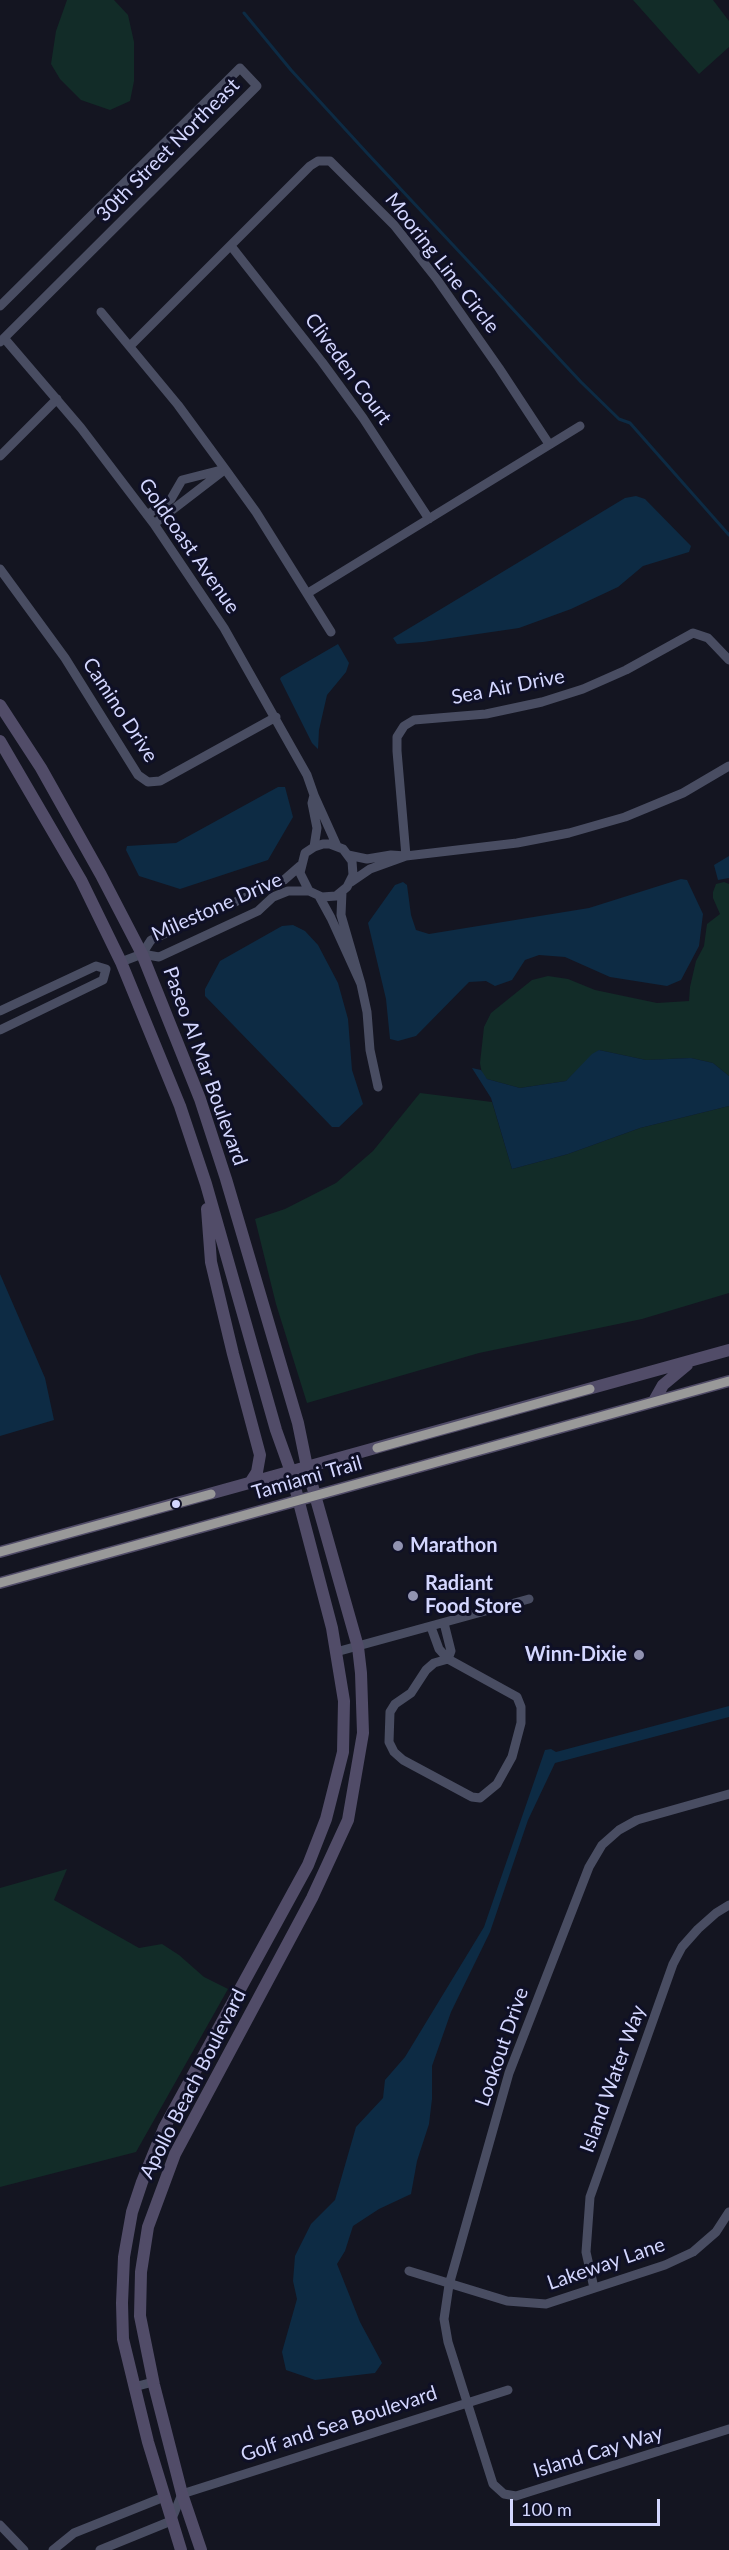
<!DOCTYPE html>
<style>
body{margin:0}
#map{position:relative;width:729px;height:2550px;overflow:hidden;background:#141521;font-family:Lato,sans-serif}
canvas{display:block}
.scale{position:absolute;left:510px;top:2499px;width:150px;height:27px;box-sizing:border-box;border:3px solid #d4d7ff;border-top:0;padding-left:8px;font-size:18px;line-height:21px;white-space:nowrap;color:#d4d7ff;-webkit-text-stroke:4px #0f1026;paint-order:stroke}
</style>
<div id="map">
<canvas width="729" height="2550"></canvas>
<div class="scale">100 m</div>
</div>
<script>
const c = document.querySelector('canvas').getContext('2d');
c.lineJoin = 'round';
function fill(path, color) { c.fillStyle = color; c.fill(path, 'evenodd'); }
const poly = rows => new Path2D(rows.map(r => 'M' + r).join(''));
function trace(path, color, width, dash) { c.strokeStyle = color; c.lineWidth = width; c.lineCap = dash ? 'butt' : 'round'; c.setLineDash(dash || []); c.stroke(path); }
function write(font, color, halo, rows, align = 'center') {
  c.font = font + ' Lato,sans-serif'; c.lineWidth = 6; c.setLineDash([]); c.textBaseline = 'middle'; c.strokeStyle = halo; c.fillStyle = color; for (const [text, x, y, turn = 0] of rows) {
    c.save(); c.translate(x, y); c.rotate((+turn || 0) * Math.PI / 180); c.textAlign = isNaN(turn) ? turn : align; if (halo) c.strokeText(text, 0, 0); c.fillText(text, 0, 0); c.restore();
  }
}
fill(poly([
 [67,0,114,0,128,15,134,42,134,81,130,101,110,110,81,100,60,79,51,64,56,31],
 [633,0,713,0,729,21,729,47,699,74],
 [724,882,729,884,729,1076,713,1063,691,1058,646,1060,599,1050,566,1081,520,1088,487,1079,482,1074,480,1063,484,1027,491,1013,532,980,548,976,568,979,595,990,657,1003,689,1001,690,987,696,961,704,946,707,924,720,914,713,898,713,892,716,884],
 [420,1093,492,1102,512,1169,568,1154,640,1128,729,1106,729,1293,642,1319,479,1353,307,1403,276,1304,255,1219,285,1209,336,1183,373,1151],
 [67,1869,54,1900,139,1948,162,1944,179,1955,204,1977,228,1989,136,2152,0,2187,0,1888]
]), '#122c28');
fill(poly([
 [636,496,645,499,691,546,689,552,643,566,618,587,571,609,519,628,423,642,397,644,393,638,625,498],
 [338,644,349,663,346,672,327,695,319,730,318,749,312,743,280,679,281,677],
 [278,787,285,787,293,817,268,860,180,889,139,876,126,850,127,846,176,843],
 [729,856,729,878,718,880,714,865],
 [681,879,687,880,703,914,699,946,681,980,667,986,610,977,565,957,539,955,525,960,512,980,495,986,486,981,469,982,416,1036,398,1041,390,1039,386,999,368,923,395,885,403,882,407,885,411,915,416,930,429,934,589,908],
 [293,925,305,931,318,945,338,983,348,1019,352,1070,363,1104,339,1127,332,1127,205,996,205,989,220,961,282,926],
 [599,1050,646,1060,691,1058,713,1063,729,1076,729,1106,640,1128,568,1154,512,1169,491,1098,472,1068,481,1070,487,1079,520,1088,566,1081,592,1054],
 [0,1274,45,1378,54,1420,0,1436],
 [729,1706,729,1717,555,1763,528,1820,490,1932,451,2012,432,2066,432,2099,429,2124,417,2161,411,2194,379,2209,353,2226,345,2251,337,2264,360,2322,382,2363,375,2373,315,2380,286,2370,282,2352,297,2299,293,2281,295,2256,311,2224,335,2200,356,2127,383,2098,385,2080,405,2057,484,1927,545,1750,551,1749,556,1752]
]), '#0d2b44');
trace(poly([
 [244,13,291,70,367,153,581,382,619,419,630,423,729,535]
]), '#0d2b44', 3);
trace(poly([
 [231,246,322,362,363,418,429,519],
 [0,306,240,68,257,86,0,342],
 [101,312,178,405,225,469,256,512,331,632],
 [4,338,81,428,154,524,224,628,307,775,314,795],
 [130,346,310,166,318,161,330,161,394,225,436,278,499,368,549,444],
 [0,456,57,399],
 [147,515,171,499,182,480,225,469],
 [154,524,223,471],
 [0,569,65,658,138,775,148,782,160,781,276,717],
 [308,593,580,426],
 [729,660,708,638,693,633,626,670,583,689,542,702,486,714,414,720,404,726,397,737,397,751,406,856,517,843,569,833,625,817,683,793,729,766],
 [314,847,317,828,312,803,314,795,337,846],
 [348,855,367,859,391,855,406,856,370,869,351,882],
 [319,896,331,918,361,984,341,915,342,892],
 [142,954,159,957,258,911,273,897,288,891,309,891,322,897,336,896,347,887,353,875,352,861,343,849,330,844,323,844,314,847,305,853,300,873,309,891],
 [142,954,151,940,284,880,300,866],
 [121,962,142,954],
 [361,984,367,1012,370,1050,378,1087],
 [0,1011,96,966,106,969,103,980,0,1030],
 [431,1627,439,1649,448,1659,451,1651,444,1623],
 [336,1652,529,1599],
 [448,1659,517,1697,521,1707,521,1723,512,1757,497,1784,480,1798,472,1797,403,1760,394,1752,389,1742,390,1712,395,1704,411,1693,426,1670,434,1663,448,1659],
 [729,1794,637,1820,619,1830,602,1845,589,1867,509,2073,449,2285,444,2319,448,2342,493,2484,504,2494,516,2496,729,2429],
 [409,2271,507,2301,546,2304,665,2265,693,2252,716,2232,729,2212],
 [594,2288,586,2252,590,2197,673,1964,682,1947,698,1929,716,1913,729,1905],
 [134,2387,153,2382],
 [0,2525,24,2550],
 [53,2550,74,2533,164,2497],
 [100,2550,171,2521,182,2494,508,2390]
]), '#494d62', 9);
trace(poly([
 [0,705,41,768,101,875,142,954,200,1099,226,1179,298,1423,307,1467,358,1647,361,1673,363,1733,348,1820,312,1898,175,2154,148,2227,141,2272,140,2316,154,2385,182,2494,201,2550],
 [0,741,81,880,121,962,180,1106,206,1184,276,1430,291,1472,332,1628,344,1701,343,1752,326,1819,308,1865,164,2128,142,2182,132,2212,124,2257,122,2303,123,2339,148,2442,181,2550],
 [207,1209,211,1262,233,1354,260,1455,257,1472,250,1483],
 [654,1401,663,1385,687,1365],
 [0,1552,729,1350],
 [0,1583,729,1381]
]), '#514c68', 12);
trace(poly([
 [377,1448,590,1389],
 [0,1552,211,1494],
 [0,1583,729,1381]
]), '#999', 9);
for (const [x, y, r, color] of [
 [176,1504,5,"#d4d7ff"],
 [398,1546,6,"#9193b1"],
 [413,1596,6,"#9193b1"],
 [639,1655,6,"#9193b1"]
]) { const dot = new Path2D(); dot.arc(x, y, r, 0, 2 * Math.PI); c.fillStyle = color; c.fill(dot); trace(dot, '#0f1026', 2); }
write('20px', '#d4d7ff', '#0f1026', [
 ["30th Street Northeast",168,150,-45],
 ["Mooring Line Circle",442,263,52],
 ["Cliveden Court",348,369,54],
 ["Goldcoast Avenue",189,546,55],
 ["Sea Air Drive",508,687,-11],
 ["Camino Drive",120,710,57],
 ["Milestone Drive",217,907,-24],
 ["Paseo Al Mar Boulevard",205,1066,70],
 ["Tamiami Trail",307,1478,-16],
 ["Lookout Drive",502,2047,-71],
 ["Island Water Way",613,2079,-70],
 ["Apollo Beach Boulevard",193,2084,-63],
 ["Lakeway Lane",606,2264,-19],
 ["Golf and Sea Boulevard",339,2424,-18],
 ["Island Cay Way",598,2452,-17]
]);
write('bold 20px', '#d4d7ff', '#0f1026', [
 ["Marathon",410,1546],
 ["Radiant",425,1584],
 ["Food Store",425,1607],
 ["Winn-Dixie",627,1655,"right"]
], 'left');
</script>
